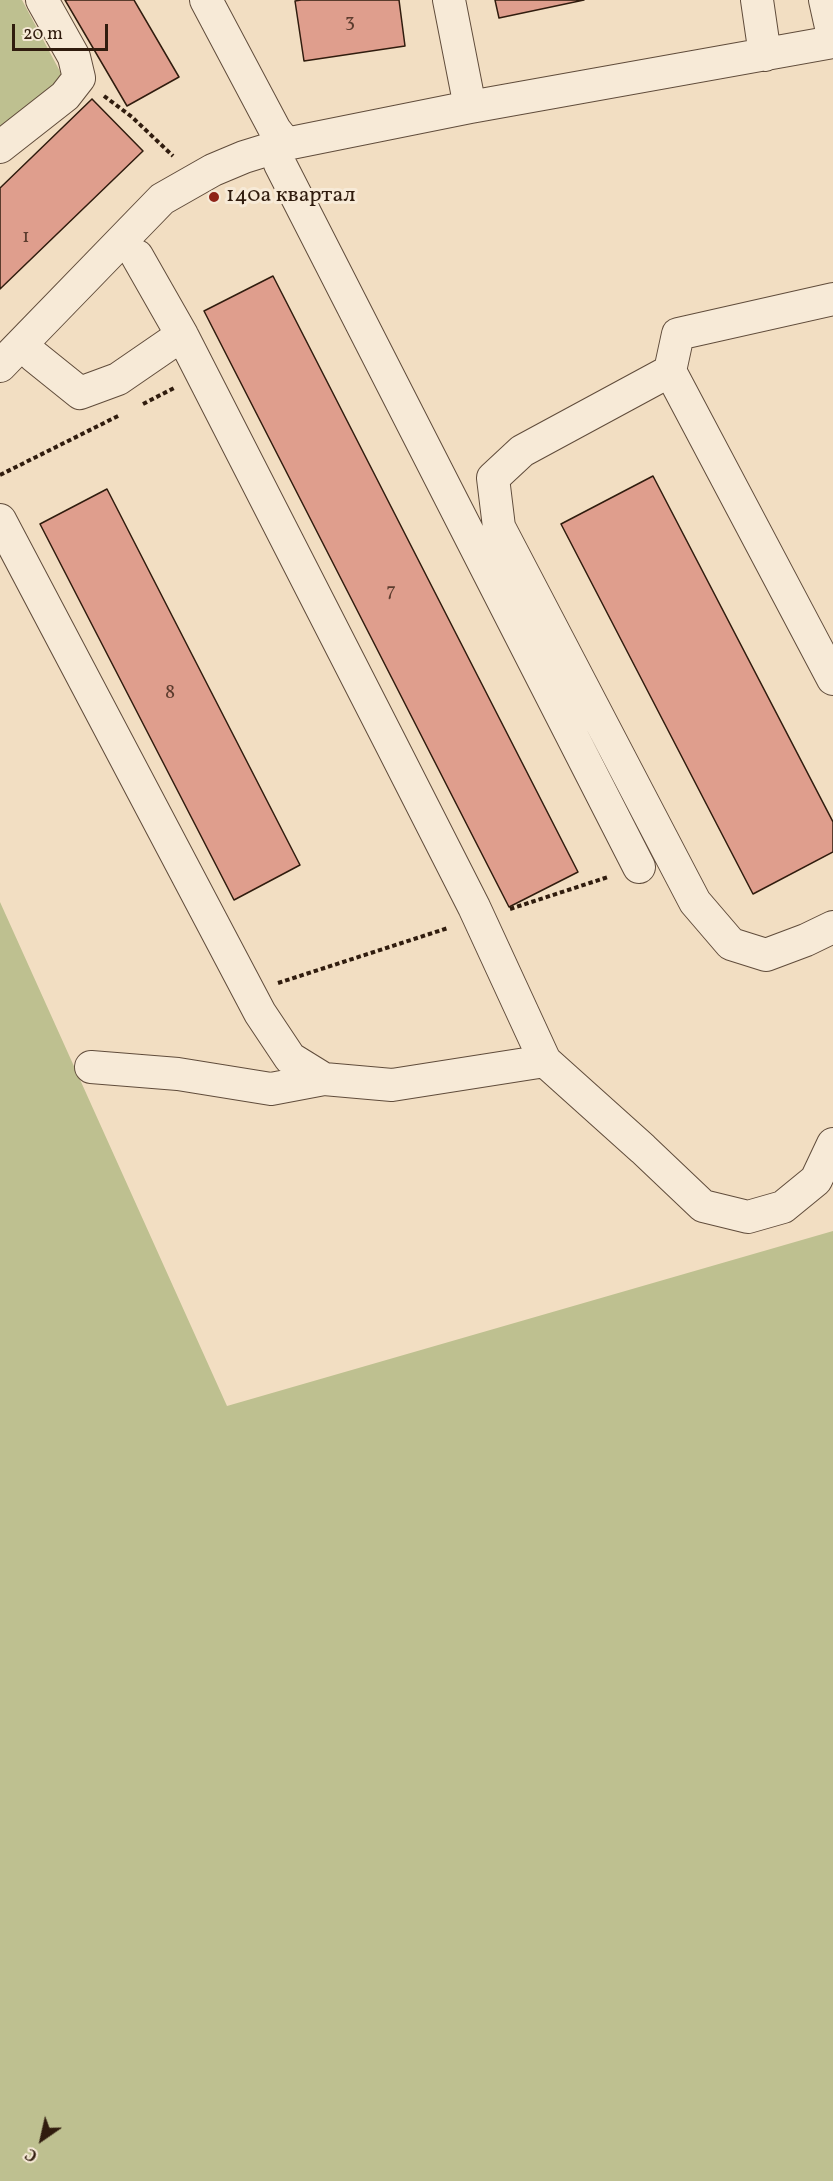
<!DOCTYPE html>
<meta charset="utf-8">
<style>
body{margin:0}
#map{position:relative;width:833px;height:2181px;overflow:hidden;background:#f2dec2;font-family:Vollkorn,serif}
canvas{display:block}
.north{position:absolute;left:12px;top:2109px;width:60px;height:60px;-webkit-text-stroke:4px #f7ead7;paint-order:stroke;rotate:214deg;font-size:16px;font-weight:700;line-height:24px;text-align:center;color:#301c0e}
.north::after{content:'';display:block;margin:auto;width:21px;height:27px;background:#301c0e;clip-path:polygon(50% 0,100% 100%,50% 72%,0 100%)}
.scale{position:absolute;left:12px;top:24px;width:96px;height:27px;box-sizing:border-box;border:3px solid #301c0e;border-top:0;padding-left:8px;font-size:18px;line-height:21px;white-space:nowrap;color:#301c0e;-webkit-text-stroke:4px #f7ead7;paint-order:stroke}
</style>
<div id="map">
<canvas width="833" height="2181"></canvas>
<div class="north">С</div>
<div class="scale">20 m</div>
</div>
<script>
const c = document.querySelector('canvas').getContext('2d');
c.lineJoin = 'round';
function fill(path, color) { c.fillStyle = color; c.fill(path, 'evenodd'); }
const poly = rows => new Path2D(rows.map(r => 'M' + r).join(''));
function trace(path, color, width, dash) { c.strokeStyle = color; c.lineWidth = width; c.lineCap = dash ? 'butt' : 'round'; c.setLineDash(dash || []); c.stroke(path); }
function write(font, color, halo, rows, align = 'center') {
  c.font = font + ' Vollkorn,serif'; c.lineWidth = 6; c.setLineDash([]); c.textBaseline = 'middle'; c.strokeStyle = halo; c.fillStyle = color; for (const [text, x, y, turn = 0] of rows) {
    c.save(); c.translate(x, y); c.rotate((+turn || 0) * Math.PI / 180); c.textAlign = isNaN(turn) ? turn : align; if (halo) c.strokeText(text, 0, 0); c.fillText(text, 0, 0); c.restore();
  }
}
fill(poly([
 [0,0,22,0,64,79,0,127],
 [0,902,227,1406,833,1231,833,2181,0,2181]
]), '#bec090');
const building = poly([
 [65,0,134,0,179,77,127,106,65,0],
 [301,0,399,0,405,46,304,61,295,1,301,0],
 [495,0,584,0,499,18,495,0],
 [92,99,143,151,0,289,0,188,92,99],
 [273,276,578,872,509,907,204,311,273,276],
 [653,476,833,822,833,852,753,894,561,524,653,476],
 [107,489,300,865,234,900,40,524,107,489]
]);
fill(building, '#df9e8d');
trace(building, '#301c0e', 1.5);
const minor = poly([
 [206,0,275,130,286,144],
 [449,0,470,107],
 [757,0,765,55],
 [825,0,833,36],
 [0,147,65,96,79,78,74,57,42,0],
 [280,164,639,867],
 [137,256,182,335,388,738,474,907,545,1061,643,1149,703,1206,748,1217,783,1207,816,1180,833,1144],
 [833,299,678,334,670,371,833,679],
 [34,356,80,393,118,379,182,335],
 [0,366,162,199,213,170,244,157,286,144,470,107,833,42],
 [670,371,522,451,493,478,499,527,695,902,731,944,766,955,806,940,833,927],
 [0,520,260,1013,290,1058,324,1079,392,1085,545,1061],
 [91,1067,178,1074,271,1089,324,1079]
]);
trace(minor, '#604c3b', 34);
trace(poly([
 [104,96,132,117,173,156],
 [143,404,174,388],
 [0,475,120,415],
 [510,909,608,877],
 [278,983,448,928]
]), '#301c0e', 4, [4.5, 3]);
trace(minor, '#f7ead7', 32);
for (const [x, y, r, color] of [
 [214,197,6,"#8f2418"]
]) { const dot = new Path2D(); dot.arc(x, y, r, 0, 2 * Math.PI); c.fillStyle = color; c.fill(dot); trace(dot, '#f7ead7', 2); }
write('20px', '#5c3c2e', null, [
 ["3",350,23],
 ["1",26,238],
 ["7",391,592],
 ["8",170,694]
]);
write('22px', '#301c0e', '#f7ead7', [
 ["140а квартал",226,197]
], 'left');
</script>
